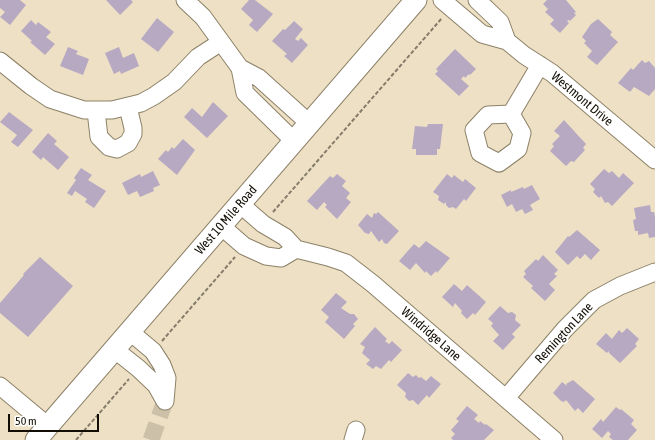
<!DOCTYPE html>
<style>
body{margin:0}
#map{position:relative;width:655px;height:440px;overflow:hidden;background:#ede0c5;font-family:"Asap Condensed",sans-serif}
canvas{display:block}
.scale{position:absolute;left:8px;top:414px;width:91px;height:18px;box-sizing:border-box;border:2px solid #120d05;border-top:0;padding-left:5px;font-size:12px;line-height:14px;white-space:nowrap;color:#120d05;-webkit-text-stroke:3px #fff;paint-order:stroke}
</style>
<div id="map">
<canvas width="655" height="440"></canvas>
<div class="scale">50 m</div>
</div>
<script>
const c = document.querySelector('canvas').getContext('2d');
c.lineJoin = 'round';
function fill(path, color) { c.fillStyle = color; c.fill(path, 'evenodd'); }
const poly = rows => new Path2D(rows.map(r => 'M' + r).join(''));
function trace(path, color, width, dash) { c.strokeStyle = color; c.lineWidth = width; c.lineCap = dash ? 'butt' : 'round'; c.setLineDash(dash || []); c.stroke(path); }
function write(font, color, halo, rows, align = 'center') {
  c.font = font + ' "Asap Condensed",sans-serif'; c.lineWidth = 4; c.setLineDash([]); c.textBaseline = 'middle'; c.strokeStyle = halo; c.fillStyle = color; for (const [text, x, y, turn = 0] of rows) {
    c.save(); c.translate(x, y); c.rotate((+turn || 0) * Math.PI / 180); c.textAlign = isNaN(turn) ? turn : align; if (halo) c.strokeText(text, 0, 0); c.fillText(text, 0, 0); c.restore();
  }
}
fill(poly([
 [0,0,20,0,26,5,10,25,0,17,5,12,0,8],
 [106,0,131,0,133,2,120,15],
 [249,0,255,0,273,14,257,32,249,25,253,20,241,9],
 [547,0,566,0,576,12,574,13,576,15,570,21,569,20,567,21,569,23,560,33,550,24,554,20,545,12,548,9,543,4],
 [157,18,174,32,158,52,141,39],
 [598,19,612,32,610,35,618,42,597,65,587,57,592,51,584,43,586,41,582,37,591,24],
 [31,20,36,25,38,22,51,32,46,37,55,44,45,55,30,42,32,41,21,31],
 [294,21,303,29,295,39,298,41,301,38,308,45,292,63,284,56,287,54,272,41,283,29,285,30],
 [68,47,78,51,76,54,89,59,83,75,60,66],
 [119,47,123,58,134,53,139,66,121,74,120,71,114,74,105,53],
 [455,49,476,69,470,75,469,74,465,78,464,76,461,79,469,86,459,96,435,74,438,71,436,69],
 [642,60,645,63,649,61,655,68,655,89,649,96,634,87,630,92,618,83,631,68,633,70],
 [213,102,228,116,207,138,184,117,192,108,202,117],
 [9,112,33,130,18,147,11,142,17,135,0,122],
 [564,120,586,144,583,148,585,150,574,162,571,161,566,166,550,151,554,146,552,144,560,136,554,131],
 [428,124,443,124,440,149,437,149,437,155,416,155,416,149,412,149,415,126,427,127],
 [48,133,57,141,54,144,69,157,58,170,43,157,41,160,32,152],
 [183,139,195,150,177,175,158,159,166,150,168,152,172,147,174,149],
 [81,168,92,175,88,180,106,191,94,208,85,202,87,199,75,191,72,196,67,193,76,180,74,178],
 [604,169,609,173,612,171,619,178,623,173,634,183,612,206,608,202,605,203,601,196,599,198,593,192,595,189,590,184],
 [153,171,160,185,153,188,154,191,140,197,137,191,128,195,122,183,140,174,141,177],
 [337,174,346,181,342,186,350,193,346,198,351,202,337,219,325,207,327,205,324,202,317,210,307,201,330,176,333,178],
 [447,174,452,178,454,175,463,182,465,179,476,188,466,201,464,199,456,209,453,207,449,208,446,205,446,202,444,204,438,200,439,196,433,192],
 [532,185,540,199,530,205,533,210,525,214,522,209,516,212,512,204,507,207,501,195,511,190,511,192,523,187,524,189],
 [650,205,651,212,654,212,655,217,655,237,649,238,648,233,638,235,638,231,635,231,633,220,636,219,634,208],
 [378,212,399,231,387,244,384,243,382,239,379,242,371,231,369,234,365,233,358,225,367,214,372,218,374,213,376,214],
 [577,230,600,250,591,260,585,254,580,259,577,256,568,265,555,252,568,236,569,237],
 [426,241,450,258,437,273,436,271,431,276,426,271,425,273,416,263,410,270,399,261,414,244,419,248],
 [543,255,558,270,554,274,557,276,549,284,555,290,545,301,531,288,533,286,523,277,526,274,524,271,536,259,538,261],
 [40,257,73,286,28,337,0,313,0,303,24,275,23,274],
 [454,284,462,291,467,285,486,302,475,315,473,313,467,319,461,313,462,311,455,303,453,307,442,297],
 [336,293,347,302,341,308,350,314,354,314,358,319,353,324,355,326,344,339,325,322,329,317,321,310],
 [500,306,508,313,512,312,516,315,515,320,521,325,512,334,515,337,503,350,493,341,499,335,491,326,493,323,488,319],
 [375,327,387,339,385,341,389,344,392,341,402,350,391,362,389,360,381,369,376,366,373,369,366,364,370,360,362,353,365,347,360,344],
 [627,328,639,339,635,344,637,346,620,363,609,353,609,351,607,353,596,344,606,333,612,339,619,330,622,333],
 [408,373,413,377,416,375,419,378,421,377,426,381,431,376,441,384,429,398,427,395,418,405,413,400,409,401,405,397,406,393,397,385],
 [573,380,595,399,583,413,578,408,575,411,566,400,564,402,561,401,553,393,562,382,567,386,566,384],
 [467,406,478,415,474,419,479,423,480,421,485,425,486,424,494,430,484,440,453,440,451,438,455,434,451,430,459,421,456,419],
 [616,407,620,410,621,409,634,420,631,424,637,430,628,440,613,440,609,437,611,434,608,431,602,438,592,429,601,419,603,422]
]), '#b8a9c2');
trace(poly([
 [151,440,165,401]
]), '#ccc0a8', 17, [17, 8]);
const minor = poly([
 [185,0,203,17,240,68,259,78,310,124],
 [442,0,482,34,507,41,524,55,552,73,655,160],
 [477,0,500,22,507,41],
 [0,61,31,86,50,99,84,110,112,110,141,103,154,96,174,82,198,57,221,42],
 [240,68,245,93,295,142],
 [96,111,99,137,109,147,117,149,128,143,133,134,133,128,128,107],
 [511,114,522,133,518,149,499,163,480,153,474,130,488,115,511,114],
 [511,114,540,65],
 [240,204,263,224,285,237,296,249,328,257,346,263,373,284,554,440],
 [221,226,244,246,266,256,281,258,296,249],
 [114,349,138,368,156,385,165,401,167,378,162,365,153,351,129,331],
 [0,386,48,426],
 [506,398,565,329,594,300,620,286,655,272],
 [353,440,356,430]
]);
const major = poly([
 [36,440,416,0]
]);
trace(minor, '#8c8067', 19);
trace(major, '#8c8067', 23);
trace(poly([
 [273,212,442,18],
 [162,341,235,257],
 [76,440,129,379]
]), '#857c6a', 2, [4, 2]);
trace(minor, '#fff', 17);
trace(major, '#fff', 21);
write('13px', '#120d05', '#fff', [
 ["Westmont Drive",582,99,40],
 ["West 10 Mile Road",226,220,-49],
 ["Remington Lane",564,333,-47],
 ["Windridge Lane",431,334,41]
]);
</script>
